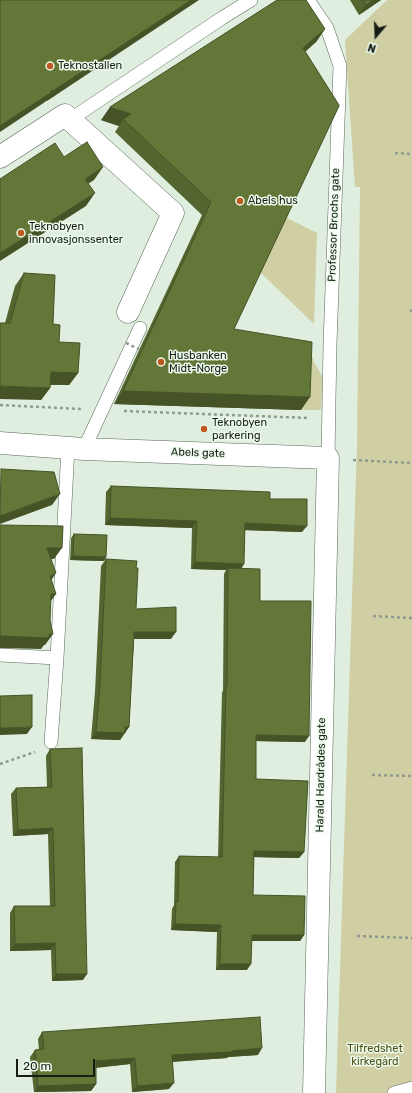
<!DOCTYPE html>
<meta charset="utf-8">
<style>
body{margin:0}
#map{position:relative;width:412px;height:1093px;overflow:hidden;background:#dfeede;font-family:Rubik,sans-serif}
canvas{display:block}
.north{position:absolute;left:356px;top:16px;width:40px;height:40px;-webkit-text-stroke:3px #ecfceb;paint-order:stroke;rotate:199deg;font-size:11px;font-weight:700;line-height:16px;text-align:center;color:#171c17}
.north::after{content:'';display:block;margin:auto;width:14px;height:18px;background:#171c17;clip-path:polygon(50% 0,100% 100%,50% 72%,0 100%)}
.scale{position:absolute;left:16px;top:1059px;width:79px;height:18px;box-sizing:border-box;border:2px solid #171c17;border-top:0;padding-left:5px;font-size:12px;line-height:14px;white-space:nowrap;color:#171c17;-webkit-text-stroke:3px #ecfceb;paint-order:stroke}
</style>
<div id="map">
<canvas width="412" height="1093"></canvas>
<div class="north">N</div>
<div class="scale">20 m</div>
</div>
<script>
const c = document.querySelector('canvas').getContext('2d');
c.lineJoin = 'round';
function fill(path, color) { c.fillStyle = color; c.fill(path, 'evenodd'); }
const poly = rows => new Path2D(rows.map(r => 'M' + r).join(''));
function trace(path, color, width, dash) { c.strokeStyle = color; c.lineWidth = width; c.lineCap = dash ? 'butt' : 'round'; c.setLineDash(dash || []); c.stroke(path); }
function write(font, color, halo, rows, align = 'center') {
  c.font = font + ' Rubik,sans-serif'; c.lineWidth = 3; c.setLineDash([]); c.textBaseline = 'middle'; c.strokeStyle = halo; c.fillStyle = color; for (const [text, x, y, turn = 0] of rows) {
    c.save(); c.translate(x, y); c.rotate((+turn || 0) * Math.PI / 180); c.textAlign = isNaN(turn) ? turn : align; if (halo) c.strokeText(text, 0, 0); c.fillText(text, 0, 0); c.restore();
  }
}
fill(poly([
 [387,0,412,0,412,1093,336,1093,357,445,360,187,355,187,345,40],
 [285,217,317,233,314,324,259,271],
 [303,355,313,357,313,360,323,378,321,410,301,410]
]), '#d0cea3');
const lane = poly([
 [308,0,327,28,340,66,330,344,328,458],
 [71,119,222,18,251,0],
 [84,449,140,328],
 [0,655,57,658],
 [51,742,57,658,68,447],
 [394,1093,412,1088]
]);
const street = poly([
 [0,157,65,115,173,213,128,312],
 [0,443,84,449,328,458,314,1093]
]);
trace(lane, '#5c695b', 14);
trace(street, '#5c695b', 23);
trace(poly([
 [395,153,412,154],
 [410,310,412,311],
 [0,405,81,409],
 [124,411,309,418],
 [353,460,412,463],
 [373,616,412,618],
 [0,764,35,752],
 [372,775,412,776],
 [357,936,412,938]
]), '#8f9b8f', 2.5, [3, 3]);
trace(lane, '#fff', 13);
trace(street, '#fff', 22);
trace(poly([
 [126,343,139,349]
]), '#8f9b8f', 2.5, [3, 3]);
fill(poly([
 [350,0,381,0,359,15],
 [325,29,316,42,305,52,234,329,301,410,114,404,202,215,115,132,119,126,101,120],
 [24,273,53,324,59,342,78,373,69,385,50,385,50,388,41,400,5,323,15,286],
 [111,486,270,499,302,532,245,530,242,568,260,601,305,742,256,741,256,779,304,852,299,858,254,857,253,895,304,935,300,941,252,941,247,970,216,970,217,932,171,930,172,909,174,905,175,862,179,856,218,857,222,692,223,691,224,574,226,570,191,569,192,528,105,525,106,492],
 [74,534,106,557,104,561,70,560,71,538],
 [106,559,136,568,136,609,171,639,134,639,129,727,120,740,91,739,95,692,101,566],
 [50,749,83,980,52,981,51,950,10,951,10,913,14,906,50,906,48,834,13,836,11,794,16,788,47,787,46,756],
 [42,1032,258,1055,228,1057,227,1058,172,1062,169,1089,132,1092,130,1064,96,1068,96,1084,91,1091,34,1092,30,1057,35,1050,39,1050,38,1039]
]), '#546630');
fill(poly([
 [191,0,199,0,47,101,46,101,45,102,0,132,0,126,51,90],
 [374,0,381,0,359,15,366,5],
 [325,29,316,42,294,61,303,48],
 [110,107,131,114,123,119,119,126,101,120],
 [103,167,94,180,77,191,85,179],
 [95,193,86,206,0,261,0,253],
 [51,372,78,373,69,385,42,384],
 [0,386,50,388,41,400,0,399],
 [123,391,310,397,301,410,114,404],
 [60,494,52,505,0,524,0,516],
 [110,518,197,521,192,528,105,525],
 [245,523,307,526,302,532,240,530],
 [47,548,62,548,54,559,39,559],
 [73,556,106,557,104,561,70,560],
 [195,562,244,564,240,571,228,568,226,570,191,569],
 [56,573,48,585,50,576],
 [51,594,56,594,48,605],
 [134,632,176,632,171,639,129,639],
 [53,634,45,645,44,645,41,649,0,648,0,636],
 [32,727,27,734,0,735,0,728],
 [125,727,129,727,120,740,91,739,96,732],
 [256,735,309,736,305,742,252,741],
 [53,828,48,834,13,836,18,830],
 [254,851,304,852,299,858,249,857],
 [175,924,221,925,217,932,171,930],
 [252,935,304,935,300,941,248,941],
 [55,943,51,950,10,951,15,944],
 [220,964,251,964,247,970,216,970],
 [56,974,87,974,83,980,52,981],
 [262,1048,258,1055,228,1057,227,1058,167,1062,172,1055],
 [135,1058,130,1064,91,1068,96,1061],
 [174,1083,169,1089,132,1092,137,1086],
 [96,1084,91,1091,34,1092,38,1086]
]), '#455327');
const building = poly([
 [0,0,191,0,53,91,51,90,52,92,0,126,0,0],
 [277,0,306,0,325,29,303,48,339,105,339,106,234,329,312,342,310,397,123,391,211,202,123,119,131,114,110,107,277,0],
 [363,0,374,0,366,5,363,0],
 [87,142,103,167,85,179,95,193,0,253,0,179,55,143,64,157,87,142],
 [24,273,55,275,53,324,60,325,59,342,80,343,78,373,51,372,50,388,0,386,0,323,10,323,24,273],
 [1,469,54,472,60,494,0,516,1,469],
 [111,486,270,492,270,499,307,499,307,526,245,523,244,564,195,562,197,521,110,518,111,486],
 [0,525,63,526,62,548,47,548,56,573,50,576,56,594,51,594,50,620,53,634,49,634,49,638,0,636,0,525],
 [74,534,107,535,106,557,73,556,74,534],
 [106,559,137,561,136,568,138,568,136,609,176,607,176,632,134,632,129,727,125,727,125,733,96,732,100,684,106,559],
 [228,568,260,569,260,601,311,601,309,736,256,735,256,779,308,781,304,852,254,851,253,895,305,896,304,935,252,935,251,964,220,964,221,925,175,924,176,902,178,902,179,856,222,857,226,686,227,686,228,568],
 [32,695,32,727,0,728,0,696,32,695],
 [82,748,87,974,56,974,55,943,15,944,14,906,55,906,53,828,18,830,16,788,52,787,50,749,82,748],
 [260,1017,262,1048,232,1051,232,1052,172,1055,174,1083,137,1086,135,1058,96,1061,96,1084,38,1086,35,1050,44,1049,42,1032,260,1017]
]);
fill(building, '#627738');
trace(building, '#455327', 1);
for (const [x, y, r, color] of [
 [50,66,4,"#bc591f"],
 [240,201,4,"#bc591f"],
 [21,233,4,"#bc591f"],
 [161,362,4,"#bc591f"],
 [204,429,4,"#bc591f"]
]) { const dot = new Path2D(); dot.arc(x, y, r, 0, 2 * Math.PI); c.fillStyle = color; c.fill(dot); trace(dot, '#ecfceb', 1.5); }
write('11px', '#171c17', '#ecfceb', [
 ["Teknostallen",58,66],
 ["Abels hus",248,201],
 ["Teknobyen",29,227],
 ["innovasjonssenter",29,240],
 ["Husbanken",169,356],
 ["Midt-Norge",169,369],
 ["Teknobyen",212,423],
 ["parkering",212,436]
], 'left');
write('11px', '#171c17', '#ecfceb', [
 ["Professor Brochs gate",334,225,-88],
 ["Abels gate",198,453,2],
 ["Harald Hardrådes gate",321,775,-89]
]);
write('11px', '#514e18', '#ecfceb', [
 ["Tilfredshet",375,1049],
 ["kirkegård",375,1062]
]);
</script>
